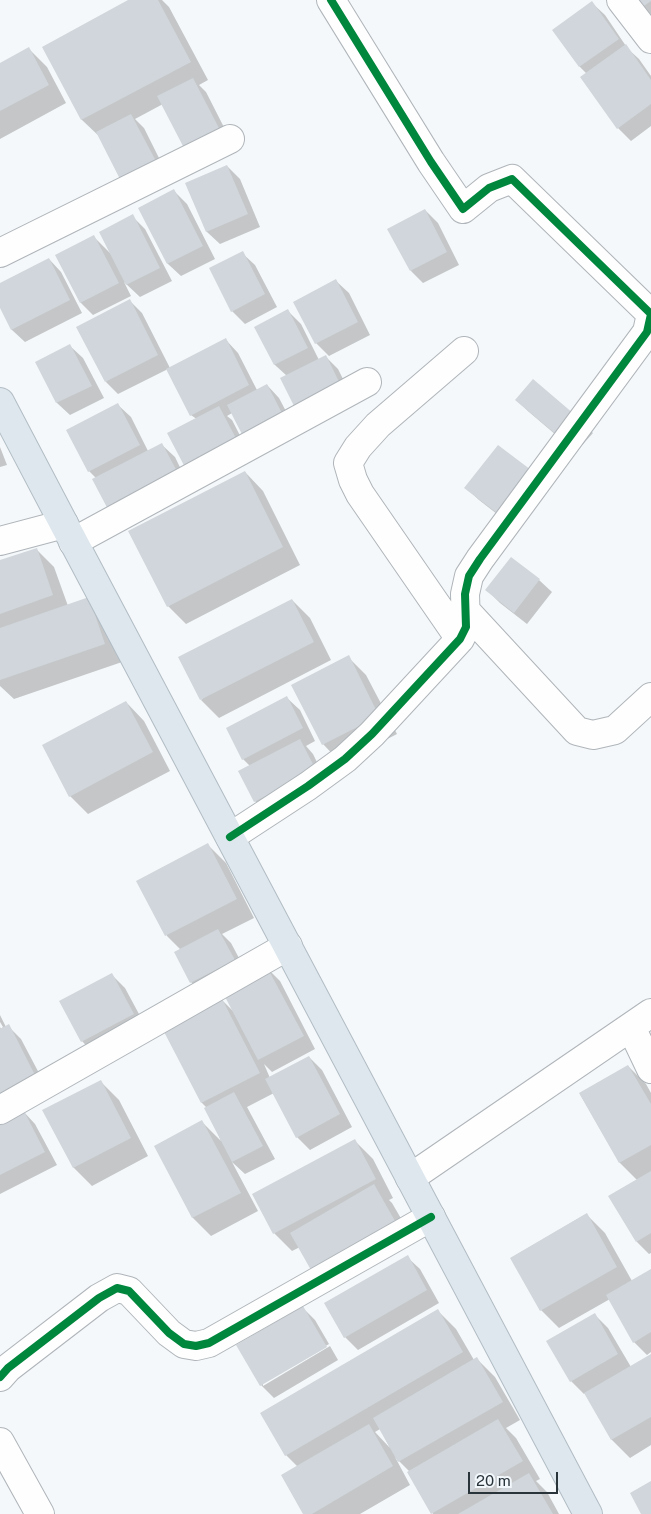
<!DOCTYPE html>
<style>
body{margin:0}
#map{position:relative;width:651px;height:1514px;overflow:hidden;background:#f5f8fa;font-family:"Public Sans",sans-serif}
canvas{display:block}
.scale{position:absolute;left:468px;top:1472px;width:90px;height:22px;box-sizing:border-box;border:2px solid #29333a;border-top:0;padding-left:6px;font-size:15px;line-height:18px;white-space:nowrap;color:#29333a;-webkit-text-stroke:4px #f3f8fc;paint-order:stroke}
</style>
<div id="map">
<canvas width="651" height="1514"></canvas>
<div class="scale">20 m</div>
</div>
<script>
const c = document.querySelector('canvas').getContext('2d');
c.lineJoin = 'round';
function fill(path, color) { c.fillStyle = color; c.fill(path, 'evenodd'); }
const poly = rows => new Path2D(rows.map(r => 'M' + r).join(''));
function trace(path, color, width, dash) { c.strokeStyle = color; c.lineWidth = width; c.lineCap = dash ? 'butt' : 'round'; c.setLineDash(dash || []); c.stroke(path); }
fill(poly([
 [131,0,162,0,169,7,208,80,199,85,206,92,232,143,163,104,135,119,144,128,169,178,101,138,82,120,44,47],
 [627,0,651,0,651,22],
 [592,3,605,15,628,49,639,59,651,76,651,126,631,141,618,128,587,74,580,67,554,30],
 [29,49,47,67,66,103,0,139,0,65],
 [227,166,240,179,260,227,220,244,207,232,186,184],
 [174,191,187,204,215,259,181,276,168,264,140,209],
 [425,210,438,223,459,265,423,283,411,271],
 [132,216,145,229,172,281,140,297,124,282,131,296,93,315,81,303,57,256,94,237,110,253],
 [242,253,255,265,277,307,245,324,232,311],
 [49,259,61,272,82,313,25,342,12,330,0,305,0,284],
 [336,281,349,293,370,335,329,356,316,343],
 [130,301,142,313,170,368,226,340,238,353,257,390,267,385,279,398,298,434,232,413,227,416,232,420,252,459,191,415,168,369,118,394,106,382],
 [288,311,301,324,319,360,326,357,338,369,353,399,287,376,275,365,256,327],
 [70,346,83,358,104,398,70,415,57,403,37,363],
 [516,400,580,420,593,433,576,452,529,412],
 [118,405,131,417,148,451,162,445,175,457,192,492,96,478,89,471],
 [0,447,7,465,0,467],
 [245,472,263,491,300,565,186,624,168,606],
 [547,487,515,528,479,500,466,488],
 [36,549,54,567,68,606,89,599,122,662,14,699,0,686,0,562],
 [539,580,552,592,527,624,500,603,487,590],
 [292,600,310,618,331,660,219,718,201,700],
 [348,657,366,675,397,734,341,763,323,744],
 [287,698,300,710,315,741,306,746,313,754,327,783,268,814,255,801,250,766,243,759],
 [126,702,144,721,170,771,88,814,70,796],
 [208,845,226,863,254,918,222,934,231,943,247,973,204,995,191,982,176,953,181,950,167,936,138,881],
 [267,968,280,981,315,1049,272,1072,264,1064,270,1078,309,1057,322,1070,352,1127,310,1150,297,1137,274,1093,247,1107,275,1159,245,1174,232,1162,258,1211,211,1236,193,1218,156,1146,202,1122,221,1141,207,1108,202,1103,162,1027,219,997,233,1011],
 [112,975,125,988,146,1027,94,1054,82,1041],
 [0,1015,6,1027,8,1026,21,1039,49,1092,0,1102,0,1027,1,1029,3,1027,0,1022],
 [628,1066,646,1084,651,1093,651,1253,649,1254,637,1242,637,1180,620,1163,580,1094],
 [101,1082,119,1100,148,1156,92,1186,74,1168,44,1111],
 [23,1111,35,1124,57,1165,0,1194,0,1123],
 [355,1141,373,1159,393,1198,389,1200,392,1203,413,1239,330,1287,300,1247,292,1251,274,1233],
 [586,1214,605,1233,632,1281,651,1270,651,1352,647,1355,634,1342,610,1299,559,1328,541,1310,511,1258],
 [407,1257,420,1269,439,1303,358,1350,345,1337],
 [302,1307,315,1320,329,1344,263,1383,263,1386,330,1346,338,1360,274,1398,261,1385],
 [438,1311,456,1329,474,1360,477,1359,495,1377,520,1420,506,1428,516,1438,540,1479,536,1481,547,1492,559,1514,433,1514,410,1472,395,1457,410,1485,360,1514,305,1514,298,1467,286,1455],
 [380,1429,390,1448,375,1432],
 [595,1315,608,1328,631,1367,651,1355,651,1445,630,1458,612,1440,585,1393,584,1394,571,1381]
]), '#0003');
fill(poly([
 [128,0,158,0,191,62,81,120,42,47],
 [626,0,651,0,651,1,635,12],
 [592,1,619,39,579,67,552,30],
 [626,44,651,80,651,104,617,129,580,77],
 [29,47,49,85,0,111,0,63],
 [193,78,220,130,184,148,157,96],
 [131,114,158,165,122,183,96,132],
 [227,165,248,214,206,232,185,183],
 [174,189,203,246,167,264,138,208],
 [425,209,447,252,410,271,387,229],
 [133,214,160,268,126,285,99,232],
 [94,235,119,283,80,303,55,255],
 [243,251,265,294,231,312,209,268],
 [49,258,70,300,11,330,0,308,0,283],
 [336,279,358,322,315,344,293,302],
 [130,299,158,355,105,382,76,327],
 [288,309,308,348,274,365,254,327],
 [226,338,249,385,190,416,166,369],
 [70,344,92,386,56,403,35,362],
 [326,355,341,386,296,410,280,378],
 [533,379,581,420,563,440,515,400],
 [267,384,286,421,246,442,227,405],
 [118,403,140,445,88,472,66,430],
 [219,406,240,446,188,473,167,433],
 [162,443,181,479,111,515,92,479],
 [498,445,535,473,501,516,464,488],
 [245,471,283,547,167,607,128,531],
 [37,548,53,595,0,614,0,560],
 [511,557,540,579,514,613,485,590],
 [89,597,105,644,0,680,0,628],
 [292,599,314,642,200,700,178,657],
 [349,655,379,716,322,745,291,685],
 [287,696,303,728,242,760,226,728],
 [126,701,153,752,69,797,42,745],
 [300,739,316,770,254,802,238,771],
 [208,843,237,899,165,936,136,881],
 [218,929,235,960,190,983,174,952],
 [267,967,304,1036,258,1060,222,991],
 [112,973,134,1014,81,1042,59,1001],
 [220,995,260,1073,201,1103,161,1026],
 [9,1024,37,1079,0,1099,0,1029],
 [309,1056,340,1114,296,1138,265,1079],
 [628,1065,651,1104,651,1145,619,1163,579,1093],
 [101,1080,131,1138,73,1168,42,1110],
 [234,1092,263,1146,232,1162,204,1108],
 [23,1109,45,1152,0,1175,0,1121],
 [202,1120,241,1193,192,1218,154,1146],
 [355,1139,376,1179,273,1234,252,1194],
 [651,1171,651,1233,636,1242,608,1196],
 [374,1184,395,1221,311,1270,290,1233],
 [587,1213,617,1267,540,1311,510,1258],
 [408,1255,427,1290,344,1338,324,1303],
 [651,1269,651,1332,633,1343,606,1295],
 [303,1306,327,1347,260,1386,236,1345],
 [438,1309,463,1352,285,1456,260,1413],
 [595,1313,618,1354,570,1382,546,1341],
 [651,1354,651,1417,611,1440,584,1393],
 [477,1357,503,1402,398,1462,373,1418],
 [498,1419,523,1461,431,1514,407,1472],
 [369,1424,393,1466,312,1514,303,1514,281,1475],
 [529,1473,553,1514,458,1514],
 [651,1481,651,1514,641,1514,630,1493]
]), '#d0d6db');
const street = poly([
 [621,0,651,39],
 [0,253,230,139],
 [0,541,64,524],
 [73,542,367,382],
 [466,611,577,731,593,735,615,730,651,697],
 [460,639,360,494,353,480,348,463,358,447,378,425,464,351],
 [230,837,308,786,345,759,372,734,460,639,466,627,465,594,469,576,480,559,647,332,651,314,512,179,489,188,463,209,431,162,331,0],
 [631,1027,651,1069],
 [0,1110,288,946],
 [410,1178,651,1013],
 [0,1377,8,1368,99,1298,117,1288,129,1291,169,1333,184,1344,196,1346,209,1343,431,1217],
 [0,1442,40,1514]
]);
const highway = poly([
 [0,402,64,524,588,1514]
]);
trace(street, '#afb5ba', 30);
trace(highway, '#b1bcc4', 30);
trace(street, '#fefefe', 28);
trace(highway, '#dde7ed', 28);
trace(poly([
 [230,837,308,786,345,759,372,734,460,639,466,627,465,594,469,576,480,559,647,332,651,314,512,179,489,188,463,209,431,162,331,0],
 [0,1377,8,1368,99,1298,117,1288,129,1291,169,1333,184,1344,196,1346,209,1343,431,1217]
]), '#00873e', 8);
</script>
